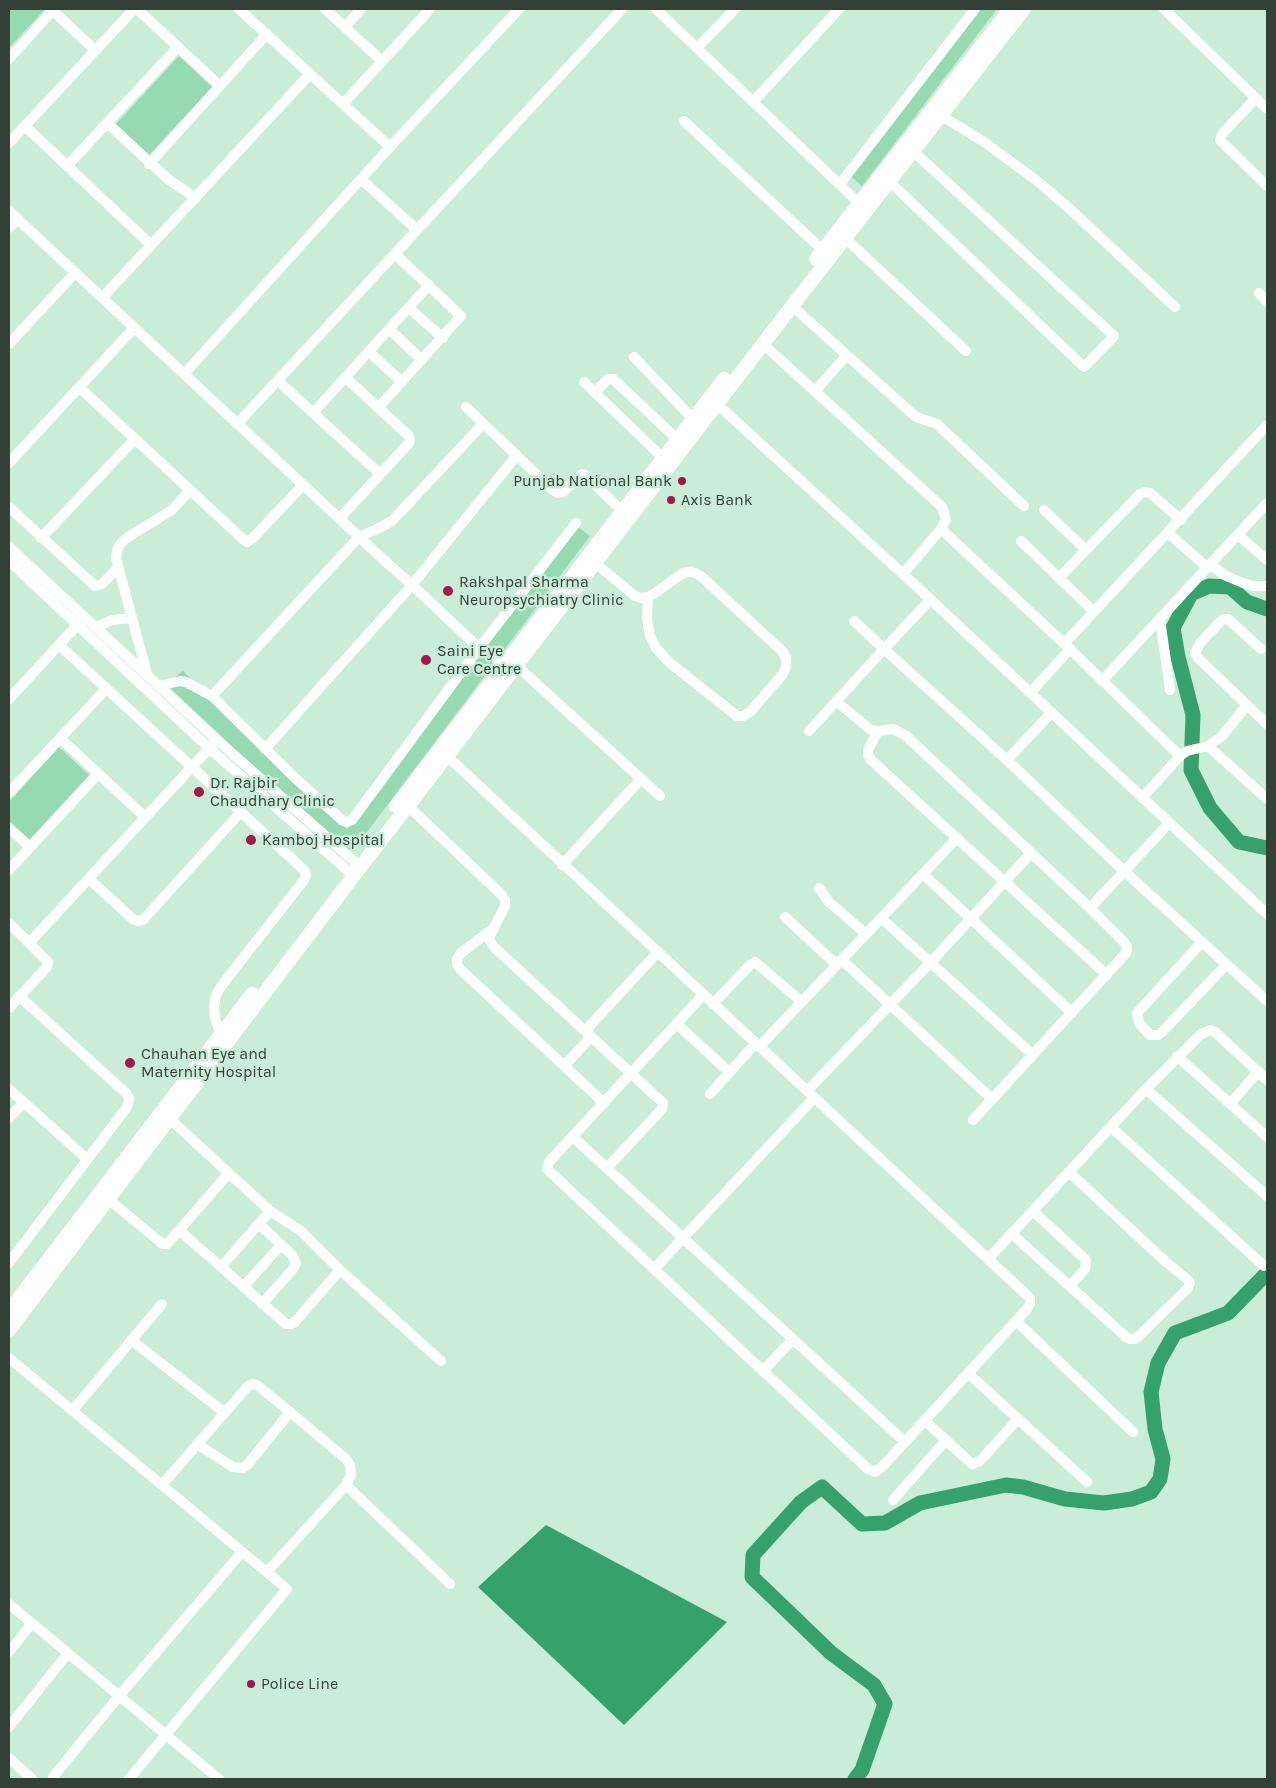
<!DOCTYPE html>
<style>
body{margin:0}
#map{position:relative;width:1276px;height:1788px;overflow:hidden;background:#c9edd7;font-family:Karla,sans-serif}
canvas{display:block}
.frame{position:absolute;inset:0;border:10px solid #324037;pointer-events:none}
</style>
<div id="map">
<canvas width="1276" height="1788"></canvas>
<div class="frame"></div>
</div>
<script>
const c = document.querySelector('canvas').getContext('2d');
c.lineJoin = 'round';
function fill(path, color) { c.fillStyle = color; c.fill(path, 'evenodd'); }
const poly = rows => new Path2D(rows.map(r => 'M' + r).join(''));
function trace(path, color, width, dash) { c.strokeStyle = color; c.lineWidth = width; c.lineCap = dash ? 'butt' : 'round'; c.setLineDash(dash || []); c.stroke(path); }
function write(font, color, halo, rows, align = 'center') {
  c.font = font + ' Karla,sans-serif'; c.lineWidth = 5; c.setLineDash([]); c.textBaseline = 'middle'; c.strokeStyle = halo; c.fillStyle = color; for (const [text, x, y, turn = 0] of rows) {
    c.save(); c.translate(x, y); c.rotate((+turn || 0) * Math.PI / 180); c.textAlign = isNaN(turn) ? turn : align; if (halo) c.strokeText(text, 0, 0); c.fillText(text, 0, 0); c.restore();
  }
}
fill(poly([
 [9,9,44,10,9,48],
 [971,9,997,9,862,186,845,171],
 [179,56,212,87,149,155,116,124],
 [578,527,590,536,349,856,166,684,183,671,347,829],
 [59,747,89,775,29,840,9,821,9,802]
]), '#95dab2');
fill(poly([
 [546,1525,727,1622,624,1725,478,1587]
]), '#35a16d');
trace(poly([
 [1267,609,1247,602,1230,587,1209,586,1191,594,1173,628,1178,657,1193,715,1191,770,1210,808,1239,842,1267,848],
 [855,1779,862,1770,885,1704,874,1685,831,1653,752,1577,753,1555,801,1502,822,1487,862,1524,885,1523,920,1503,1006,1485,1023,1487,1065,1499,1104,1503,1132,1499,1151,1492,1160,1479,1163,1459,1155,1429,1151,1392,1158,1363,1175,1333,1228,1313,1267,1273]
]), '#35a16d', 15);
trace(poly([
 [51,9,95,50],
 [137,9,220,86],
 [239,9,390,147],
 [325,9,382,61],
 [656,9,863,207],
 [1164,9,1267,109],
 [345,27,361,9],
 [697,48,735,9],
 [9,59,53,10],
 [1256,98,1222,134,1220,140,1267,186],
 [753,102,839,9],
 [343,104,430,9],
 [942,116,984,142,1036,180,1071,210,1175,307],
 [684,121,828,255],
 [107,123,169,180,196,198],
 [25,126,151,245],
 [9,143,134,9],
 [149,164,267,34],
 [67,166,178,47],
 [361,179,417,230],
 [890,182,1084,367,1114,336,914,152],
 [840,184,975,9],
 [9,211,386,562,412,585,479,648,510,668],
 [9,228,18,219],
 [845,238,966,351],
 [1259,293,1267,302],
 [102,298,310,74],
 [792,306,916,417,937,424,1024,506],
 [409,308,443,338],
 [389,329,422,360],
 [9,344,75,273],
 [763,344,942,507,946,519,941,529],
 [369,352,402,382],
 [634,357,693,419],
 [184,374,390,147,519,9],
 [278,381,380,474],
 [584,382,663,458],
 [79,387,244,540,247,542,253,538,303,485],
 [815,391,847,355],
 [595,392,608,379,613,379,677,439],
 [717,404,915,585,1267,914],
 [466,407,554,491,559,493,564,491,582,474,585,475,622,511],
 [378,408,461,316,395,254],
 [313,413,429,285],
 [237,424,622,9],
 [9,463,134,328],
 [9,507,95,586,102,584,118,568],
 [1044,510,1086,550],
 [339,519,409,443,410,439,409,436,345,377],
 [1168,533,1208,568],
 [1238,535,1267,560],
 [41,538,135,439],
 [1021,541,1094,612],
 [9,547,217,740,354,861,358,870,347,870,209,748,9,561],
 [595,563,635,596,641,598,648,597,655,593,683,573,690,572,695,573,702,577,782,651,786,658,786,666,783,674,750,712,743,716,737,716,670,663,656,648,650,636,647,619,648,597],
 [1211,565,1226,576,1243,583,1253,586,1267,586],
 [903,574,941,529,1070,649,1180,756],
 [1059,578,1140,494,1144,492,1150,493,1181,520],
 [930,600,884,649,1007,760,1124,871,1267,1001],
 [1160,619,1170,690],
 [96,627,112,620,132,618],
 [1064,644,1267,425],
 [59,645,304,870,306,875,304,880,222,985,216,995,214,1006,215,1019,221,1034],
 [517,666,660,796],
 [147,674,116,558,117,550,121,543,128,537,172,510,190,490],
 [1102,681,1267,503],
 [159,686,180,681,186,682,212,696,295,778,343,821,347,822,352,820,479,648,576,523],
 [1030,693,1070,649],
 [212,696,359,537,379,528,392,521,483,424],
 [9,699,81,621],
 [837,702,871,730,878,731,893,729,905,735,1090,908,1169,823],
 [1247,705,1267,724],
 [809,731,884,649,854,621],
 [878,731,868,750,868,755,871,760,1107,975],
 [60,738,145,817],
 [1208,746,1267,799],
 [265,749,412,585,517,455],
 [447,756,1030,1298,1030,1304,1027,1309,882,1467,875,1472,868,1469,547,1169,549,1162,703,995],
 [1007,760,1051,713],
 [9,793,106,689],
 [1142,798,1180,756,1187,751,1208,746,1222,736,1247,705,1198,658,1195,653,1200,643,1220,622,1224,619,1228,619,1261,649],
 [408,806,502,895,505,900,505,906,490,936,490,941,494,947,663,1103,662,1109,607,1168],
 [9,828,30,847],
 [562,865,641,779],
 [9,870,98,774],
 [923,874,1072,1013],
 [89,879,134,920,139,921,143,920,240,813],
 [819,888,829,902,866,934],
 [785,917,837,965],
 [881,918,1033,1055],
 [9,923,48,962,47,967,9,1008],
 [491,930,461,953,457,959,457,964,460,969,604,1103],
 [30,942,214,743],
 [1202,942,1137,1013,1139,1023,1150,1035,1158,1035,1162,1032,1227,964],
 [842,960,992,1099],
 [713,1004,750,965,755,962,802,1002],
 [677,1024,729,1072],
 [585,1031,657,953],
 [759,1047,957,838],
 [1177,1056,1267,1137],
 [564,1066,591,1037],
 [9,1089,87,1159],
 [1146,1089,1267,1196],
 [807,1091,930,963,1031,853],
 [710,1094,755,1044],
 [1230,1104,1258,1072],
 [9,1118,23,1103],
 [170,1119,270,1211,301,1231,340,1270,441,1361],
 [973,1120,1126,953,1127,948,1125,943,1090,908],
 [1111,1127,1264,1266],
 [573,1137,905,1442],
 [108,1199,159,1241,163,1244,167,1244,229,1173],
 [1033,1211,1086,1260,1085,1269,1070,1286],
 [259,1224,292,1255,296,1263,293,1269,262,1304],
 [179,1230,286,1324,291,1324,295,1322,340,1270],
 [1012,1234,1126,1337,1130,1339,1135,1339,1140,1335,1188,1288,1190,1283,1188,1280,1166,1262,1069,1172],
 [988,1259,1146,1089,1201,1034,1211,1030,1215,1032,1267,1080],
 [9,1263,127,1107,129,1099,127,1094,19,996],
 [221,1267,270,1211],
 [654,1269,814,1098],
 [243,1287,281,1245],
 [1016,1321,1133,1432],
 [131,1340,225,1413],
 [9,1358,287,1589,129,1779],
 [763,1371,793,1339],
 [968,1373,1087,1482],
 [72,1411,162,1304],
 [925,1421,972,1464,980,1461,1018,1419],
 [197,1444,233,1467,243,1468,248,1464,290,1412],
 [162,1485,248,1386,252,1384,257,1385,290,1412,346,1459,350,1465,351,1475,346,1485,267,1572],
 [346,1485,450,1584],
 [893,1500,946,1440],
 [9,1604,219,1779],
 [9,1652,32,1623],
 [9,1727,68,1653],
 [9,1758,32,1779],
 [53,1777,119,1696,242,1552]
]), '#fff', 10);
trace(poly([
 [816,259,1010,9],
 [396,806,724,379],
 [9,1311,252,994],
 [9,1330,358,870,447,756,792,306,1024,9]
]), '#fff', 14);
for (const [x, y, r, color] of [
 [682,481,5,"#a91549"],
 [671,500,5,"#a91549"],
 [448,591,6,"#a91549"],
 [426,660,6,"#a91549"],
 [199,792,6,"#a91549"],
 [251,840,6,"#a91549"],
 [130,1063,6,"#a91549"],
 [251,1684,5,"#a91549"]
]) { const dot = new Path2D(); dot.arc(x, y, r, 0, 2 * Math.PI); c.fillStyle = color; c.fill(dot); trace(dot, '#c9edd7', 2); }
write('16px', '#324037', '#c9edd7', [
 ["Punjab National Bank",672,481,"right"],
 ["Axis Bank",681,500],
 ["Rakshpal Sharma",459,582],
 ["Neuropsychiatry Clinic",459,600],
 ["Saini Eye",437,651],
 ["Care Centre",437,669],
 ["Dr. Rajbir",210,783],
 ["Chaudhary Clinic",210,801],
 ["Kamboj Hospital",262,840],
 ["Chauhan Eye and",141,1054],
 ["Maternity Hospital",141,1072],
 ["Police Line",261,1684]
], 'left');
</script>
